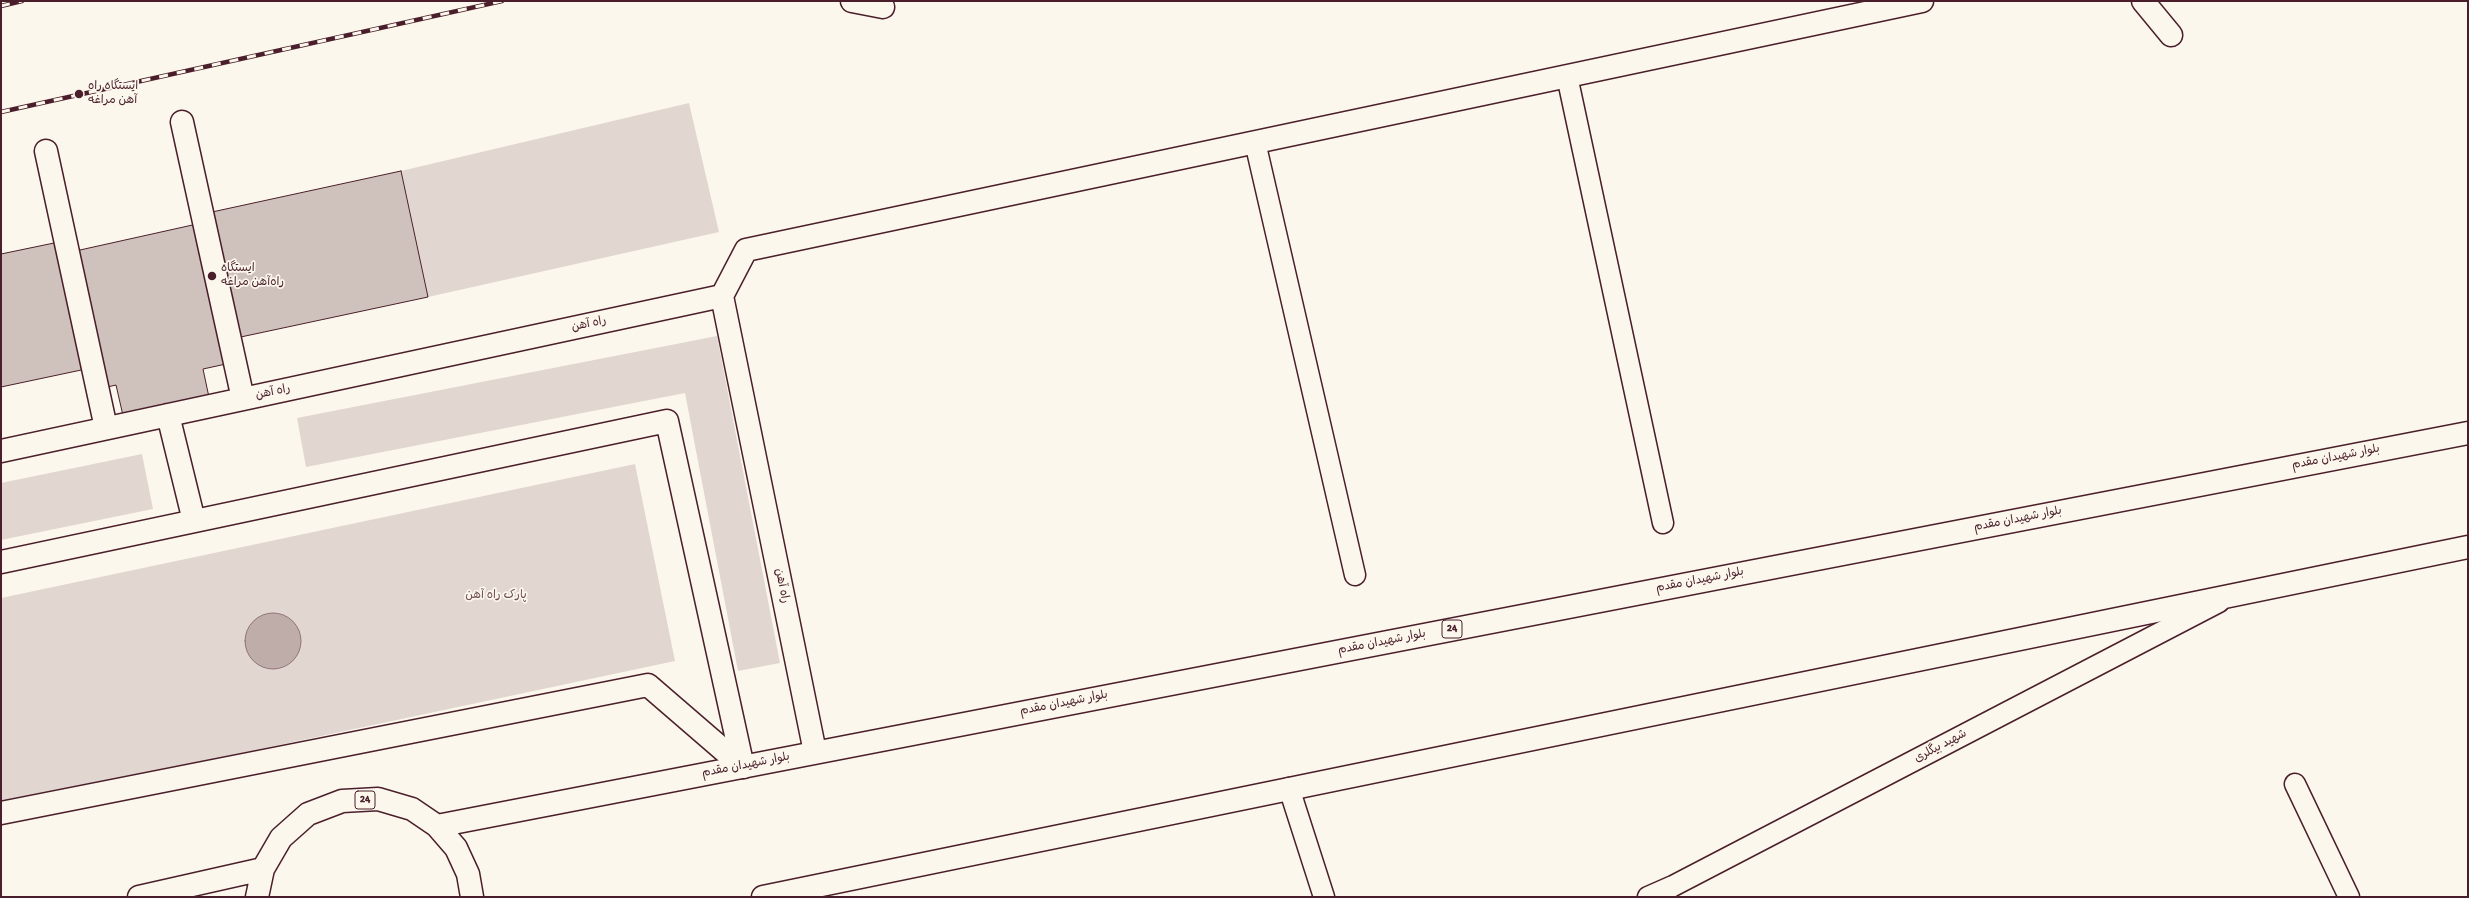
<!DOCTYPE html>
<meta charset="utf-8">
<style>
body{margin:0}
#map{position:relative;width:2469px;height:898px;overflow:hidden;background:#fbf7ec;font-family:"Gochi Hand",sans-serif}
canvas{display:block}
.frame{position:absolute;inset:0;border:2px solid #4a1f2b;pointer-events:none}
</style>
<div id="map">
<canvas width="2469" height="898"></canvas>
<div class="frame"></div>
</div>
<script>
const c = document.querySelector('canvas').getContext('2d');
c.lineJoin = 'round';
function fill(path, color) { c.fillStyle = color; c.fill(path, 'evenodd'); }
const poly = rows => new Path2D(rows.map(r => 'M' + r).join(''));
function trace(path, color, width, dash) { c.strokeStyle = color; c.lineWidth = width; c.lineCap = dash ? 'butt' : 'round'; c.setLineDash(dash || []); c.stroke(path); }
function write(font, color, halo, rows, align = 'center') {
  c.font = font + ' "Gochi Hand","Playpen Sans Arabic",sans-serif'; c.lineWidth = 3.5; c.setLineDash([]); c.textBaseline = 'middle'; c.strokeStyle = halo; c.fillStyle = color; for (const [text, x, y, turn = 0] of rows) {
    c.save(); c.translate(x, y); c.rotate((+turn || 0) * Math.PI / 180); c.textAlign = isNaN(turn) ? turn : align; if (halo) c.strokeText(text, 0, 0); c.fillText(text, 0, 0); c.restore();
  }
}
fill(poly([
 [689,103,719,232,428,297,401,171],
 [717,336,780,663,738,671,685,393,306,467,297,418],
 [142,454,153,509,1,540,1,483],
 [635,464,675,661,1,804,1,598]
]), '#e2d7d0');
const water = poly([
 '245 641a28 28 0 1 1 56 0a28 28 0 1 1-56 0Z'
]);
fill(water, '#bfadaa');
trace(water, '#907477', 1);
const building = poly([
 [401,171,428,297,222,341,226,364,203,369,210,402,124,420,116,385,91,391,86,369,1,387,1,254,54,243,62,254,206,222,212,212,401,171]
]);
fill(building, '#cfc2bc');
trace(building, '#4a1f2b', 1);
const lane = poly([
 [1567,76,1663,523],
 [1255,142,1355,575],
 [2295,784,2349,897],
 [1289,788,1324,897],
 [1648,897,1673,886,2219,602]
]);
const street = poly([
 [852,1,883,7],
 [2143,1,2171,35],
 [182,122,243,399],
 [46,151,106,428],
 [722,296,746,250,1922,1],
 [168,415,194,521],
 [1,451,722,296,815,752],
 [1,562,667,421,743,767],
 [1,813,648,685,743,767]
]);
const primary = poly([
 [437,826,2468,433],
 [139,897,263,869],
 [257,897,263,869,281,838,308,814,342,801,378,799,412,809,437,826,456,848,468,874,472,897],
 [763,897,2468,547]
]);
trace(lane, '#4a1f2b', 23);
trace(street, '#4a1f2b', 25);
trace(primary, '#4a1f2b', 25);
trace(lane, '#fbf7ec', 20);
trace(street, '#fbf7ec', 22);
trace(primary, '#fbf7ec', 22);
const rail = poly([
 [1,6,22,1],
 [1,112,502,1]
]);
trace(rail, '#4a1f2b', 4.5);
trace(rail, '#fbf7ec', 3, [9]);
for (const [x, y, r, color] of [
 [79,94,5,"#4a1f2b"],
 [212,276,5,"#4a1f2b"]
]) { const dot = new Path2D(); dot.arc(x, y, r, 0, 2 * Math.PI); c.fillStyle = color; c.fill(dot); trace(dot, '#fbf7ec', 1.5); }
for (const [x, y, w] of [
 [1452,629,20],
 [365,800,20]
]) { const box = new Path2D(); box.roundRect(x - w / 2, y - 9, w, 18, 3); c.fillStyle = '#fbf7ec'; c.fill(box); trace(box, '#4a1f2b', 1); }
write('bold 11px', '#4a1f2b', null, [
 ["24",1452,629],
 ["24",365,800]
]);
write('12px', '#4a1f2b', '#fbf7ec', [
 ["ایستگاه راه",88,87],
 ["آهن مراغه",88,101],
 ["ایستگاه",221,269],
 ["راه‌آهن مراغه",221,283]
], 'left');
write('12px', '#4a1f2b', '#fbf7ec', [
 ["راه آهن",589,325,-12],
 ["راه آهن",273,393,-12],
 ["بلوار شهیدان مقدم",2336,458,-11],
 ["بلوار شهیدان مقدم",2018,520,-11],
 ["بلوار شهیدان مقدم",1700,581,-11],
 ["راه آهن",781,586,79],
 ["بلوار شهیدان مقدم",1382,643,-11],
 ["بلوار شهیدان مقدم",1064,704,-11],
 ["شهید بیگلری",1941,747,-28],
 ["بلوار شهیدان مقدم",746,766,-11]
]);
write('12px', '#704d54', '#fbf7ec', [
 ["پارک راه آهن",496,596]
]);
</script>
